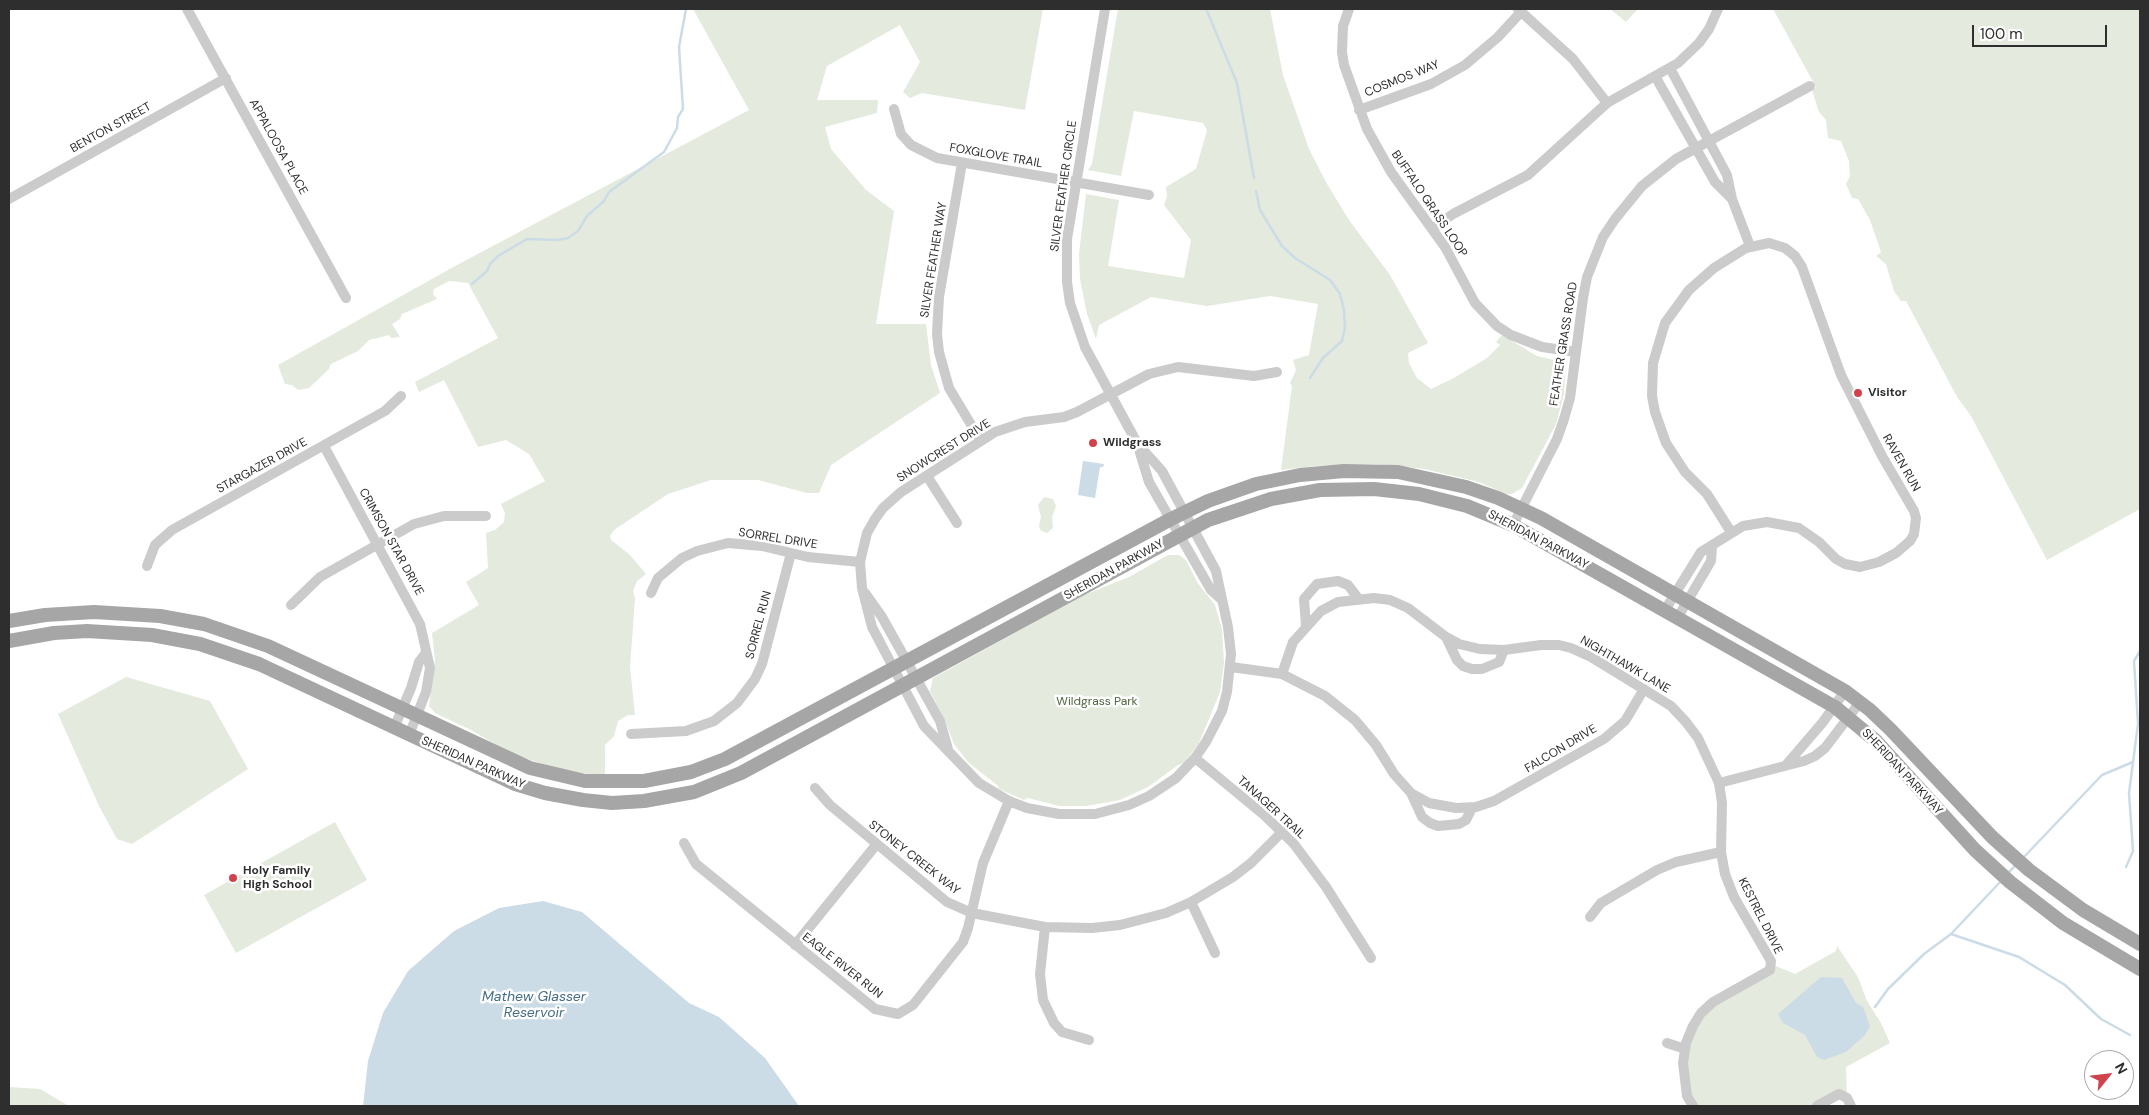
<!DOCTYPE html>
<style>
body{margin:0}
#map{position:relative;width:2149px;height:1115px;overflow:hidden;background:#fff;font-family:"DM Sans",sans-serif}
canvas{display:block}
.frame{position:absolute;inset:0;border:10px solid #2e2e2e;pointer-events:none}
.north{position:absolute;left:2084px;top:1050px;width:50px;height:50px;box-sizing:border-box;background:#fff;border:1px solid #ababab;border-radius:50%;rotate:61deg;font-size:14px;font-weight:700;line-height:20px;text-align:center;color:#2e2e2e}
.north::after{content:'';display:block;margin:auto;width:18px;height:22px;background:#d1434c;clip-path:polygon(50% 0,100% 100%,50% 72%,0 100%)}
.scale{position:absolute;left:1972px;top:25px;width:135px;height:22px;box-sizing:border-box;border:2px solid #2e2e2e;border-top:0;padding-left:6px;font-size:15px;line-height:18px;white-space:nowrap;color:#2e2e2e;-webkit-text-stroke:4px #fff;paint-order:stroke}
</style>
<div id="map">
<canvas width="2149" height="1115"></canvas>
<div class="frame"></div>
<div class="north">N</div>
<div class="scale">100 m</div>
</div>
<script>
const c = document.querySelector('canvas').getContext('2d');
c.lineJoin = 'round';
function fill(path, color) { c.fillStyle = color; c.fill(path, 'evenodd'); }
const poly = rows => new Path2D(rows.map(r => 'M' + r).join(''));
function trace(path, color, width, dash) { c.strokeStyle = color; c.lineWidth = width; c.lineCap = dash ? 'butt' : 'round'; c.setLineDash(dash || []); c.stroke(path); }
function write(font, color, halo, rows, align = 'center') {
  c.font = font + ' "DM Sans",sans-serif'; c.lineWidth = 5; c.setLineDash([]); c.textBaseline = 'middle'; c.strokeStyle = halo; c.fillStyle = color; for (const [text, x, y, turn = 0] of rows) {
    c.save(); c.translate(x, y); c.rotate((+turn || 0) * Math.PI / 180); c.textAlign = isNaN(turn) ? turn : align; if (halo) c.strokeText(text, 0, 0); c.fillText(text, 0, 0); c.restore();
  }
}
fill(poly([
 [693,9,1043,9,1025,110,922,93,910,98,903,92,920,62,900,25,827,66,817,100,878,100,877,113,825,127,831,149,866,190,894,211,876,324,926,324,931,365,940,393,831,465,819,493,807,493,758,480,711,480,668,494,614,530,610,536,611,540,630,555,646,574,637,581,633,591,635,598,630,667,635,715,628,715,618,721,614,736,605,745,605,776,565,771,509,753,473,731,435,713,429,706,435,660,432,633,479,605,466,582,488,568,486,533,495,530,504,522,505,513,501,504,545,481,529,454,506,440,478,447,444,380,419,392,415,382,498,338,468,283,449,281,434,289,433,294,437,299,402,314,400,319,392,324,400,337,391,338,389,335,369,340,358,351,331,364,329,369,309,388,298,390,292,385,285,384,278,365,457,265,749,110],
 [1118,9,1270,9,1283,75,1309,149,1327,184,1349,220,1390,275,1428,343,1408,353,1409,363,1417,378,1431,389,1452,379,1487,358,1500,345,1496,342,1502,335,1537,356,1559,361,1566,365,1564,394,1556,424,1522,488,1512,494,1506,494,1479,482,1454,476,1424,469,1376,464,1315,466,1281,470,1292,386,1290,383,1296,370,1293,360,1309,355,1318,304,1270,296,1207,306,1151,297,1099,325,1096,339,1087,314,1080,279,1079,254,1086,194,1119,200,1108,266,1184,278,1191,240,1164,205,1167,196,1166,187,1196,169,1207,130,1203,123,1134,111,1121,176,1088,170,1092,164],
 [1610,9,1638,9,1626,22],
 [1773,9,2140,9,2140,509,2047,560,1971,416,1957,397,1906,301,1901,301,1894,291,1886,264,1876,256,1881,252,1870,220,1858,199,1852,198,1846,184,1850,176,1849,161,1841,141,1828,138,1826,120,1819,112,1812,90,1816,87],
 [1044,497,1053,499,1056,506,1052,517,1053,528,1047,533,1041,531,1039,526,1041,517,1038,505],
 [1168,555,1179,555,1186,560,1197,582,1215,605,1222,629,1224,663,1220,692,1199,743,1184,763,1178,765,1148,787,1120,800,1087,806,1059,806,1028,798,1024,800,999,789,998,786,968,762,954,744,943,716,930,691,933,678,1084,595,1129,577],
 [126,677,210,701,248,769,132,844,117,839,99,806,58,714],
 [335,822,367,880,236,953,204,895],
 [1837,946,1858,977,1867,1001,1881,1023,1890,1043,1846,1067,1847,1098,1839,1094,1817,1106,1693,1106,1683,1063,1701,1013,1771,964,1795,974,1836,951],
 [9,1087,40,1089,69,1106,9,1106]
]), '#e4eadd');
fill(poly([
 [1083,461,1104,464,1103,467,1100,467,1095,498,1078,495],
 [543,901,582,912,689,1003,719,1017,765,1058,799,1106,363,1106,368,1061,383,1013,408,971,454,931,499,908],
 [1821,977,1842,978,1856,1003,1863,1007,1870,1026,1865,1035,1846,1052,1824,1060,1817,1057,1805,1035,1783,1023,1778,1014]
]), '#cbdce7');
trace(poly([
 [1207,11,1237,83,1254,178],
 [1256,191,1260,210,1282,246,1295,258,1330,280,1340,294,1344,310,1345,328,1342,341,1323,358,1310,378],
 [472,284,487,271,490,264,498,256,527,239,558,240,568,238,578,231,587,216,604,201,609,192,664,152,677,128,678,117,683,109,679,47,686,9],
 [2023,858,2102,775,2133,762],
 [2126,867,2133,851,2129,793,2138,724,2134,661,2140,651],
 [2007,874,2015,866],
 [1951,934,2002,880],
 [1875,1007,1888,989,1924,954,1951,934,2019,957,2065,985,2101,1019,2130,1035]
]), '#cbdce7', 2.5);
trace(poly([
 [187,9,346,298],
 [1105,9,1067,239,1067,282,1070,303,1085,347,1137,443,1149,482,1211,590,1221,599],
 [1349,9,1343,26,1342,52,1344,65,1367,129,1391,172,1445,247,1475,303,1497,326,1511,335,1542,347,1576,352],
 [1518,9,1573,59,1607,103],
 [1670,68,1727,175,1732,199,1750,246],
 [1655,76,1715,182,1732,199],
 [894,109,901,134,911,145,937,158,1149,195],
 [1359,110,1431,84,1465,65,1498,37,1521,12],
 [962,163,939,297,937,334,939,352,949,388,981,441],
 [9,199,226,78],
 [1432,229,1453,214,1528,175,1607,103,1678,63,1699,43,1709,29,1718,9],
 [1137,443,1162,471,1216,571,1228,627,1231,654,1227,692,1222,711,1206,742,1195,758,1176,778,1149,796,1129,805,1095,814,1059,814,1027,808,1009,801,979,783,924,726,872,627,862,588,860,562,867,533,875,519,883,508,901,492,995,432,1025,422,1064,417,1077,412,1149,374,1178,367,1254,376,1277,372],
 [324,446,420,624,430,668,426,692,409,735],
 [927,476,957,523],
 [1513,525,1557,439,1564,419,1570,398,1583,298,1587,277,1603,237,1615,219,1642,186,1676,159,1810,86],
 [147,566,155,545,172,530,385,411,401,396],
 [651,593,658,578,682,558,697,551,728,543,762,546,808,557,860,562],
 [865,593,882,617,940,721,948,749],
 [291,605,320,577,414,524,444,516,486,516],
 [1665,610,1701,552,1743,526,1767,522,1799,528,1819,542,1836,559,1845,564,1860,567,1879,562,1896,553,1910,541,1914,534,1916,518,1914,511,1882,456,1841,375,1802,267,1795,256,1785,248,1769,243,1746,248,1714,268,1689,290,1665,323,1653,363,1652,396,1655,412,1666,443,1685,472,1707,494,1731,532],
 [1678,617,1711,561,1712,547],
 [1306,626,1304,599,1317,584,1338,581,1348,585,1358,598],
 [1446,637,1457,660,1463,666,1472,669,1482,669,1499,662,1504,650],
 [1231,667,1282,674,1325,696,1355,720,1376,745,1394,774,1411,793,1429,803,1456,808,1476,807,1494,801,1604,739,1625,721,1644,689],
 [1282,674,1293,642,1321,611,1338,602,1374,598,1390,600,1408,608,1446,637,1459,644,1480,649,1504,650,1541,645,1559,645,1571,648,1591,657,1671,706,1686,722,1698,738,1719,783,1722,803,1721,852,1725,874,1734,897,1771,961,1770,970,1713,1002,1701,1013,1693,1026,1686,1043,1683,1063,1687,1096,1693,1106],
 [394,728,411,688,419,662,425,654],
 [631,734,686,731,714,721,737,703,755,679,762,664,791,553],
 [1195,758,1264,815,1294,844,1326,887,1371,958],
 [1787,764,1823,722,1845,691],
 [1719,783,1804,761,1815,756,1825,748,1860,702],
 [815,788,830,805,947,902,972,913,1045,927,1092,928,1120,925,1166,913,1191,902,1233,877,1251,863,1282,832],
 [1411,793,1422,817,1430,823,1438,826,1459,824,1466,820,1472,808],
 [684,843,696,864,875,1009,898,1014,913,1005,963,942,968,928,983,863,1009,801],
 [1191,902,1215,953],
 [1590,917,1601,903,1657,870,1676,862,1721,852],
 [1045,927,1040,974,1043,1000,1054,1023,1062,1032,1089,1040],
 [795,945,876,845],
 [1667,1043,1685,1049],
 [1817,1106,1839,1094,1847,1098,1851,1106]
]), '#cbcbcb', 10);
trace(poly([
 [9,621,45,615,94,612,160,616,204,624,268,646,530,768,585,781,644,781,691,772,725,759,1171,519,1208,501,1256,484,1300,475,1344,471,1398,472,1466,487,1498,498,1541,518,1845,691,1870,710,1891,730,1992,837,2029,870,2083,910,2140,944],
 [9,641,54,633,87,631,152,635,200,644,259,664,515,784,545,793,583,800,612,803,644,801,694,792,741,773,1208,520,1271,499,1320,490,1374,489,1419,494,1467,506,1513,525,1835,707,1876,741,1975,850,2010,882,2063,923,2140,969]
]), '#a6a6a6', 14);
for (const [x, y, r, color] of [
 [1858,393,5,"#d1434c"],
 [1093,443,5,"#d1434c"],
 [233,878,5,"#d1434c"]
]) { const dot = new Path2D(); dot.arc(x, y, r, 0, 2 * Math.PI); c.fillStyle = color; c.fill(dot); trace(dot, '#fff', 2); }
write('12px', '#2e2e2e', '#fff', [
 ["COSMOS WAY",1402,79,-22],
 ["BENTON STREET",111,128,-29],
 ["APPALOOSA PLACE",278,147,61],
 ["FOXGLOVE TRAIL",996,156,10],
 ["SILVER FEATHER CIRCLE",1064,186,-82],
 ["BUFFALO GRASS LOOP",1429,204,56],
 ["SILVER FEATHER WAY",934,260,-81],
 ["FEATHER GRASS ROAD",1564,344,-81],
 ["SNOWCREST DRIVE",944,451,-32],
 ["RAVEN RUN",1901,463,60],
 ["STARGAZER DRIVE",262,466,-29],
 ["SORREL DRIVE",778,539,9],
 ["SHERIDAN PARKWAY",1538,540,28],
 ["CRIMSON STAR DRIVE",391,542,61],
 ["SHERIDAN PARKWAY",1114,570,-29],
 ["SORREL RUN",759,625,-75],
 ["NIGHTHAWK LANE",1625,665,30],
 ["FALCON DRIVE",1561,749,-31],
 ["SHERIDAN PARKWAY",473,763,24],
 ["SHERIDAN PARKWAY",1902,772,47],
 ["TANAGER TRAIL",1271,808,42],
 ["STONEY CREEK WAY",914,858,38],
 ["KESTREL DRIVE",1760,916,63],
 ["EAGLE RIVER RUN",842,966,38]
]);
write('bold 12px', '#2e2e2e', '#fff', [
 ["Visitor",1868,393],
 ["Wildgrass",1103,443],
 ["Holy Family",243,871],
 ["High School",243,885]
], 'left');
write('12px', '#516440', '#fff', [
 ["Wildgrass Park",1097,702]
]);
write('italic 14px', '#456c87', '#fff', [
 ["Mathew Glasser",534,997],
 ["Reservoir",534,1013]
]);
</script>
